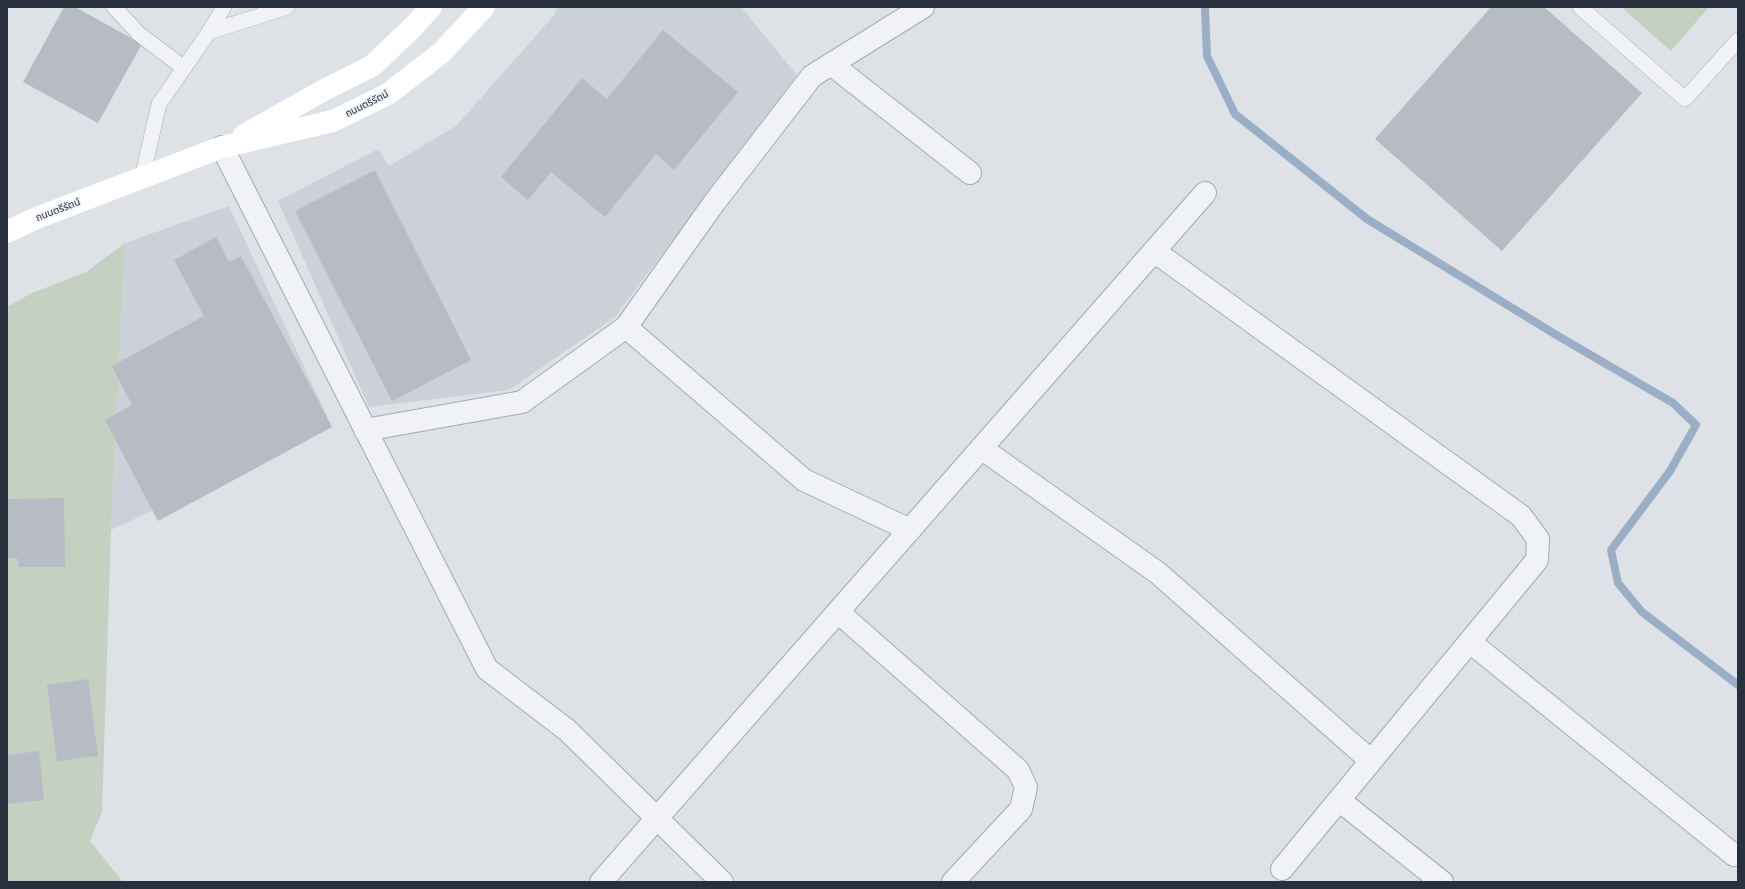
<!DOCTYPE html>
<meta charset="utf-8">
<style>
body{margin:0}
#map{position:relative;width:1745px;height:889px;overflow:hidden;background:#dee2e7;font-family:Mulish,sans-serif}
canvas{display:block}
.frame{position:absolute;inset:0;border:8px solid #28303e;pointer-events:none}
</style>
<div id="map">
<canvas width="1745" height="889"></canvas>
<div class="frame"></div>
</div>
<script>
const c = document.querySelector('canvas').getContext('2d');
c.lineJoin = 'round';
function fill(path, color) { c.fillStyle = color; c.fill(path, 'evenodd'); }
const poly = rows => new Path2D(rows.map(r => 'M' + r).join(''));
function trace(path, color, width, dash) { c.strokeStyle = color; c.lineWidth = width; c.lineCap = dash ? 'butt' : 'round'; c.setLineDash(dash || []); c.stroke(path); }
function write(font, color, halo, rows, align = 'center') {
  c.font = font + ' Mulish,"Noto Sans Thai",sans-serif'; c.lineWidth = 3.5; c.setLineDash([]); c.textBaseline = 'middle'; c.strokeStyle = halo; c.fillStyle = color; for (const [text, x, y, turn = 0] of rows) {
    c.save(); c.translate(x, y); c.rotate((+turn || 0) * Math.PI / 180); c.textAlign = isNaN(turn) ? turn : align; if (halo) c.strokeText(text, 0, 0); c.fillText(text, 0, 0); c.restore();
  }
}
fill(poly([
 [557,7,741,7,797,75,615,317,509,390,369,407,278,201,378,149,389,166,456,126,555,14],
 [229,206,332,427,111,530,125,243]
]), '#ccd1d9');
fill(poly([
 [1621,7,1709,7,1671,51],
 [125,243,111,530,102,812,90,841,123,882,7,882,7,307,32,293,86,272]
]), '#c4d1c0');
trace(poly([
 [1205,7,1207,56,1235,114,1367,219,1558,336,1673,403,1696,425,1670,471,1611,550,1618,583,1642,612,1738,685]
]), '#9aafc6', 8);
fill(poly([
 [64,7,75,7,142,44,98,123,23,82],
 [1491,7,1544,7,1642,93,1502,251,1375,139],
 [663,30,738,92,674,170,656,154,605,217,551,172,528,200,501,177,582,78,607,99],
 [375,170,471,360,392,401,295,211],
 [216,237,229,262,241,256,332,427,158,521,105,420,132,405,112,366,204,316,174,260],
 [64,498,65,567,19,567,17,558,7,558,7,499],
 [88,679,98,756,57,761,47,685],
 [39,751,44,800,7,804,7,755]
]), '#b6bbc4');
const lane = poly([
 [114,7,139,34,184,68],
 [1580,7,1685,99,1738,40],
 [209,32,287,7],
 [142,178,159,104,209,32,224,7]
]);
const street = poly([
 [831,64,970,173],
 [222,147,487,669,567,730,722,882],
 [1154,251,1521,516,1538,539,1537,560,1282,869],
 [626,327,804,480,910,530],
 [365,430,522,402,626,327,714,203,812,76,923,7],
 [981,448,1158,573,1371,761],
 [838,612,1018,770,1026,787,1021,809,953,882],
 [1470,642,1734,855],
 [1339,800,1442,882],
 [601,882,1205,193]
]);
trace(lane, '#a4a9b1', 16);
trace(street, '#a4a9b1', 24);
trace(lane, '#f1f2f6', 15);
trace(street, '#f1f2f6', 22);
trace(poly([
 [244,135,326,89,372,66,413,27,431,7],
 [7,232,34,219,222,147,333,121,388,94,441,53,484,7]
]), '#fff', 22);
write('10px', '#28303e', '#eef1f5', [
 ["ถนนตรีรัตน์",367,104,-27],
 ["ถนนตรีรัตน์",58,210,-21]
]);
</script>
